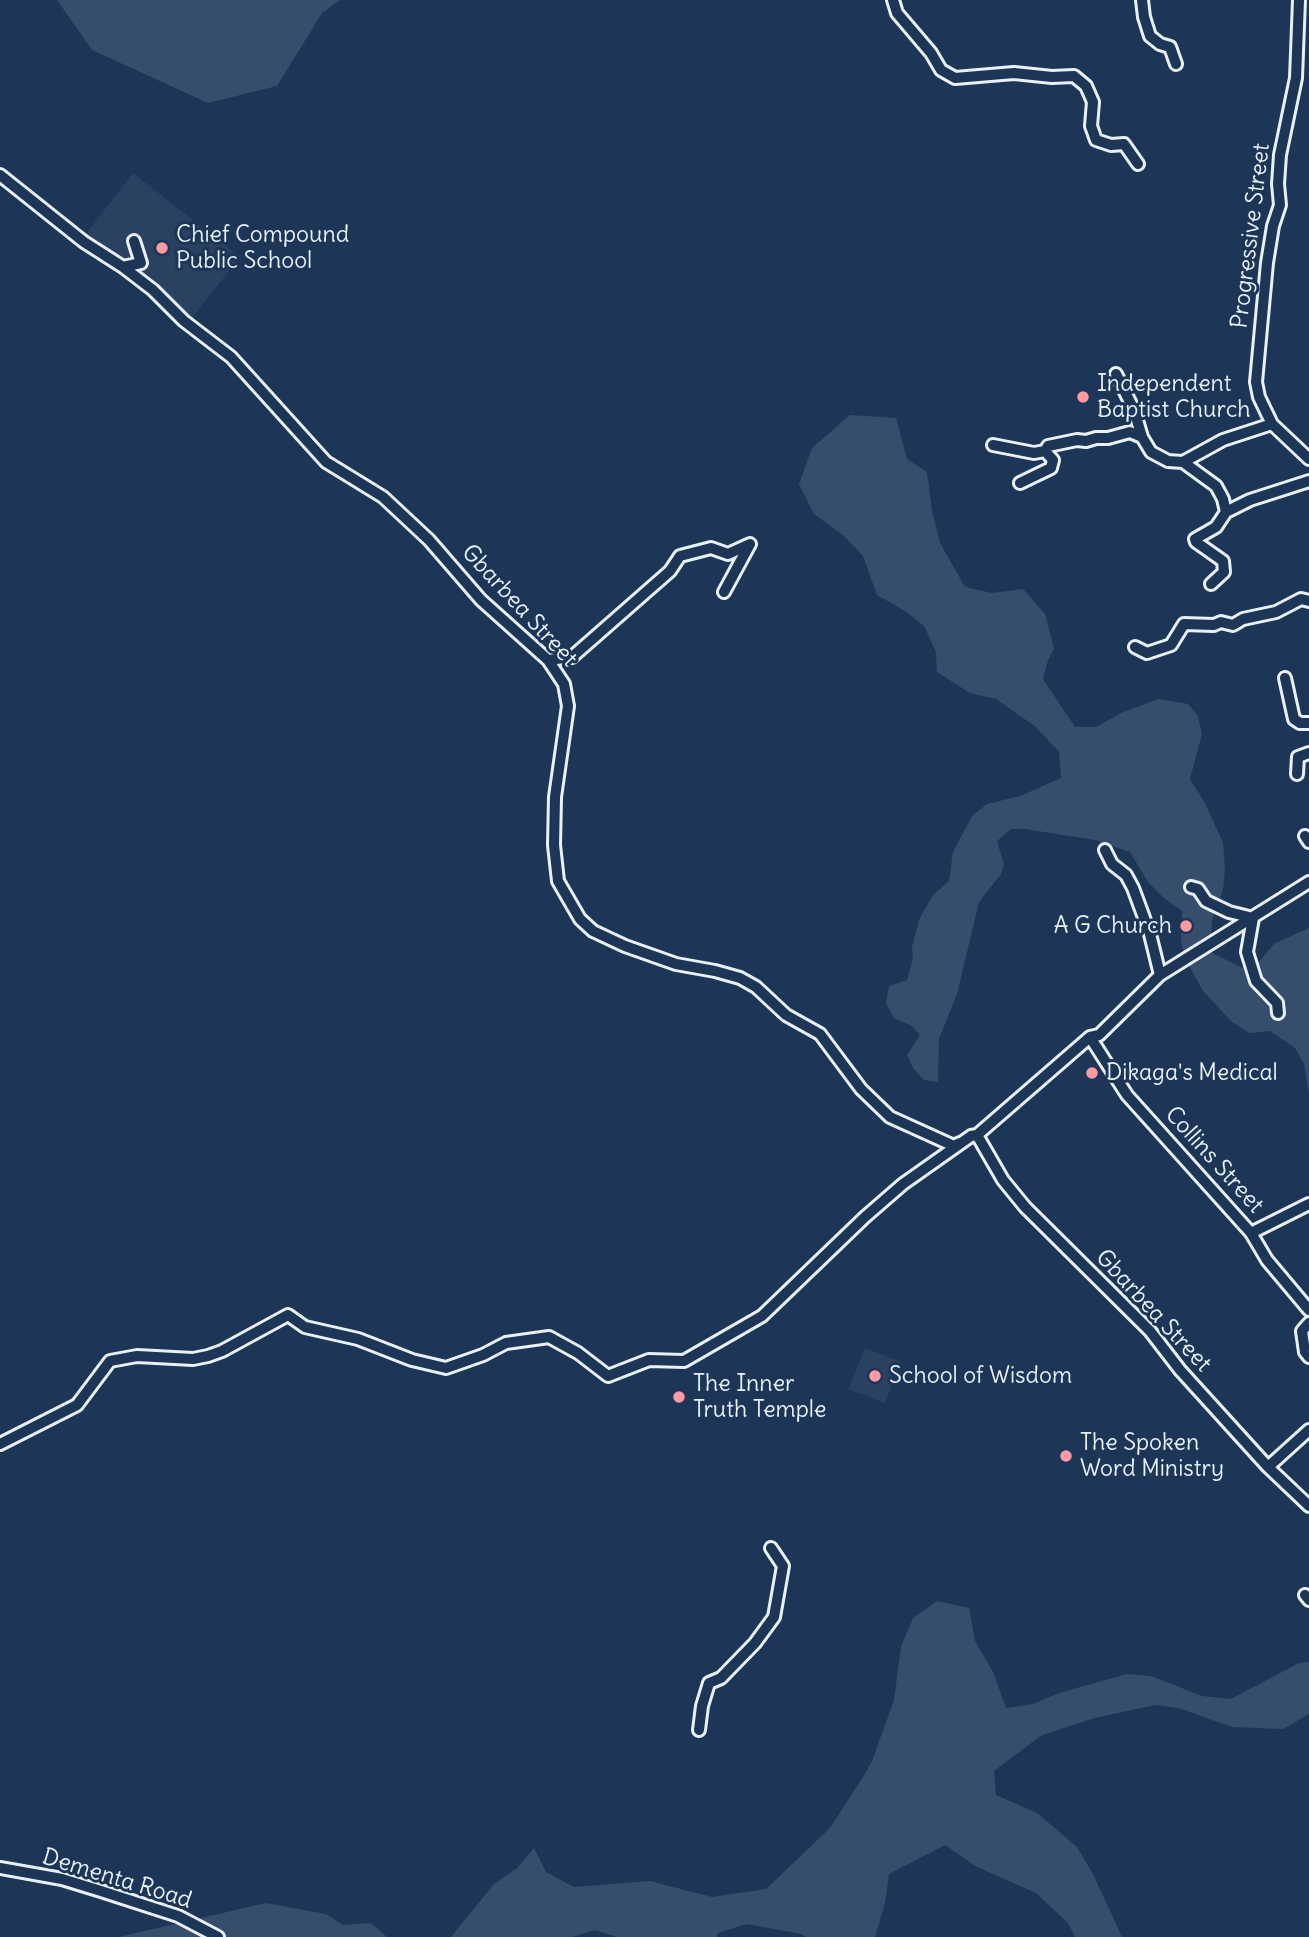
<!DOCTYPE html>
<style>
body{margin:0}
canvas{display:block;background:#1d3557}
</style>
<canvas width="1309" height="1937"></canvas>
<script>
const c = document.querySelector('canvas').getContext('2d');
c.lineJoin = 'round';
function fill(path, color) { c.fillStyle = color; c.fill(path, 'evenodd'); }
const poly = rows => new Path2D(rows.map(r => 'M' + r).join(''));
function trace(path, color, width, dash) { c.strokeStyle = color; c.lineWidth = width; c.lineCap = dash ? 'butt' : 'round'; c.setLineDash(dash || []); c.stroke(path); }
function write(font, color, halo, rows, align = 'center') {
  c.font = font + ' Delius,sans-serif'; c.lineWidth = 6; c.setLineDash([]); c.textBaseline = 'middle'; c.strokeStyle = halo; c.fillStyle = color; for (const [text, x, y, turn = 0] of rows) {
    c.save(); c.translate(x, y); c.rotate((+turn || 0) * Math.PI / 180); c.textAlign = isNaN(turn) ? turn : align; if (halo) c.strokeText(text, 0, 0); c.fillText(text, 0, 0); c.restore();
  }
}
fill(poly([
 [133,173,240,257,191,319,82,239],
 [865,1348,901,1362,885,1403,848,1389]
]), '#2a4162');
fill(poly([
 [57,0,340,0,322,13,277,86,208,103,92,50],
 [850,415,896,418,907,459,927,472,932,511,940,543,965,587,992,593,1023,589,1045,614,1054,649,1048,660,1043,679,1075,727,1096,727,1123,712,1159,699,1188,704,1198,716,1202,734,1190,779,1205,803,1223,843,1225,869,1223,890,1212,921,1210,952,1243,968,1259,962,1274,944,1309,928,1309,1093,1304,1064,1295,1048,1270,1031,1249,1033,1232,1022,1203,991,1187,962,1181,943,1182,911,1164,898,1148,882,1130,852,1095,840,1025,829,1011,829,997,841,1004,865,1001,874,979,902,957,994,939,1039,938,1082,924,1080,913,1068,907,1055,920,1035,912,1026,894,1018,886,1003,889,986,907,980,913,959,912,946,920,918,933,895,949,881,953,852,972,816,987,804,1020,796,1061,778,1059,752,1036,727,996,699,970,693,937,672,936,652,924,626,905,611,877,595,863,556,844,536,814,514,799,484,812,448],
 [937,1601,969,1608,975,1641,993,1672,1006,1708,1033,1704,1059,1693,1127,1674,1151,1676,1202,1696,1231,1699,1299,1663,1309,1662,1309,1714,1283,1729,1232,1727,1179,1708,1155,1705,1095,1718,1042,1735,994,1771,996,1795,1037,1813,1077,1847,1094,1876,1122,1937,1075,1937,1068,1923,1036,1893,977,1867,945,1845,889,1874,885,1903,875,1937,806,1937,801,1934,747,1924,718,1933,717,1937,617,1937,595,1930,572,1937,451,1937,494,1884,517,1868,534,1848,546,1872,574,1887,650,1881,712,1897,766,1889,830,1828,863,1777,872,1761,894,1700,901,1647,913,1618],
 [266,1903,326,1914,343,1925,371,1923,387,1937,119,1937]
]), '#374d6c');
const street = poly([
 [893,0,897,13,931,53,941,70,955,78,1014,73,1052,77,1074,76,1086,86,1093,102,1091,126,1096,140,1111,145,1124,144,1138,164],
 [1142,0,1144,17,1150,36,1160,44,1170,47,1176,64],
 [1299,0,1296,78,1280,155,1278,184,1280,205,1273,226,1267,263,1256,382,1259,397,1272,424,1309,459],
 [0,175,84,242,123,267,153,290,184,321,231,357,326,462,383,497,429,540,481,600,548,660,564,684,568,706,555,797,554,845,558,881,580,919,593,931,625,946,676,964,715,971,740,978,756,987,786,1015,820,1034,861,1089,890,1117,954,1146,960,1143],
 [123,267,141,263,134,241],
 [1116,374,1134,410,1142,437,1151,452,1168,461,1183,462,1223,440,1272,424],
 [993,445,1034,453,1045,451,1048,446,1077,440,1086,441,1096,438,1108,438,1130,432,1142,437],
 [1183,462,1216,486,1223,499,1226,512,1216,527,1195,539,1196,542,1223,561,1224,572,1211,584],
 [1020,483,1051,468,1053,460,1045,451],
 [1226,512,1250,500,1309,481],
 [1135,647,1147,653,1171,645,1184,624,1214,625,1221,622,1233,625,1243,619,1276,612,1301,599,1309,601],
 [548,660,572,657,670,571,680,556,711,548,728,554,750,544,724,592],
 [1285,678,1294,719,1300,723,1309,723],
 [1297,774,1298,757,1309,753],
 [1305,836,1309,842],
 [1105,850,1112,864,1126,875,1133,888,1150,934,1160,975],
 [1191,887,1198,889,1206,901,1229,912,1253,918,1247,952,1256,981,1277,1003,1278,1013],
 [1090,1037,1127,1095,1251,1233,1267,1260,1309,1310],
 [977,1135,1003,1180,1025,1207,1150,1331,1180,1370,1268,1467,1309,1506],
 [1251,1233,1309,1204],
 [1309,1323,1302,1331,1305,1352,1309,1357],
 [0,1444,77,1405,110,1361,137,1356,193,1359,208,1356,222,1351,288,1315,305,1327,358,1339,412,1360,446,1368,483,1355,506,1343,549,1337,578,1353,608,1376,649,1360,684,1361,762,1316,865,1217,903,1184,971,1136,977,1135,1090,1037,1099,1035,1160,975,1309,882],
 [1268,1467,1309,1430],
 [1305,1595,1309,1600],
 [699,1730,702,1706,709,1683,721,1678,755,1643,774,1617,783,1566,771,1548],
 [0,1868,62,1879,101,1891,178,1916,218,1937]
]);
trace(street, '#e8f1f8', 16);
trace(street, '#1d3557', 10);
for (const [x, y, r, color] of [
 [162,248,7,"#ff9aa2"],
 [1083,397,7,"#ff9aa2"],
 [1186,926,7,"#ff9aa2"],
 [1092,1073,7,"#ff9aa2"],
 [875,1376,7,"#ff9aa2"],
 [679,1397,7,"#ff9aa2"],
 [1066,1456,7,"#ff9aa2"]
]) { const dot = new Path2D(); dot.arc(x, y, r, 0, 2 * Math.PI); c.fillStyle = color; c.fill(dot); trace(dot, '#1d3557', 2.5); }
write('23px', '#e8f1f8', '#1d3557', [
 ["Chief Compound",176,235],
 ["Public School",176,261],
 ["Independent",1097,384],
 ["Baptist Church",1097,410],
 ["A G Church",1172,926,"right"],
 ["Dikaga's Medical",1106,1073],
 ["School of Wisdom",889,1376],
 ["The Inner",693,1384],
 ["Truth Temple",693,1410],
 ["The Spoken",1080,1443],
 ["Word Ministry",1080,1469]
], 'left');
write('23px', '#e8f1f8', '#1d3557', [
 ["Progressive Street",1251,236,-83],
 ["Gbarbea Street",519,606,47],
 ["Collins Street",1214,1160,48],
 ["Gbarbea Street",1153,1311,47],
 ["Dementa Road",117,1879,17]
]);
</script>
